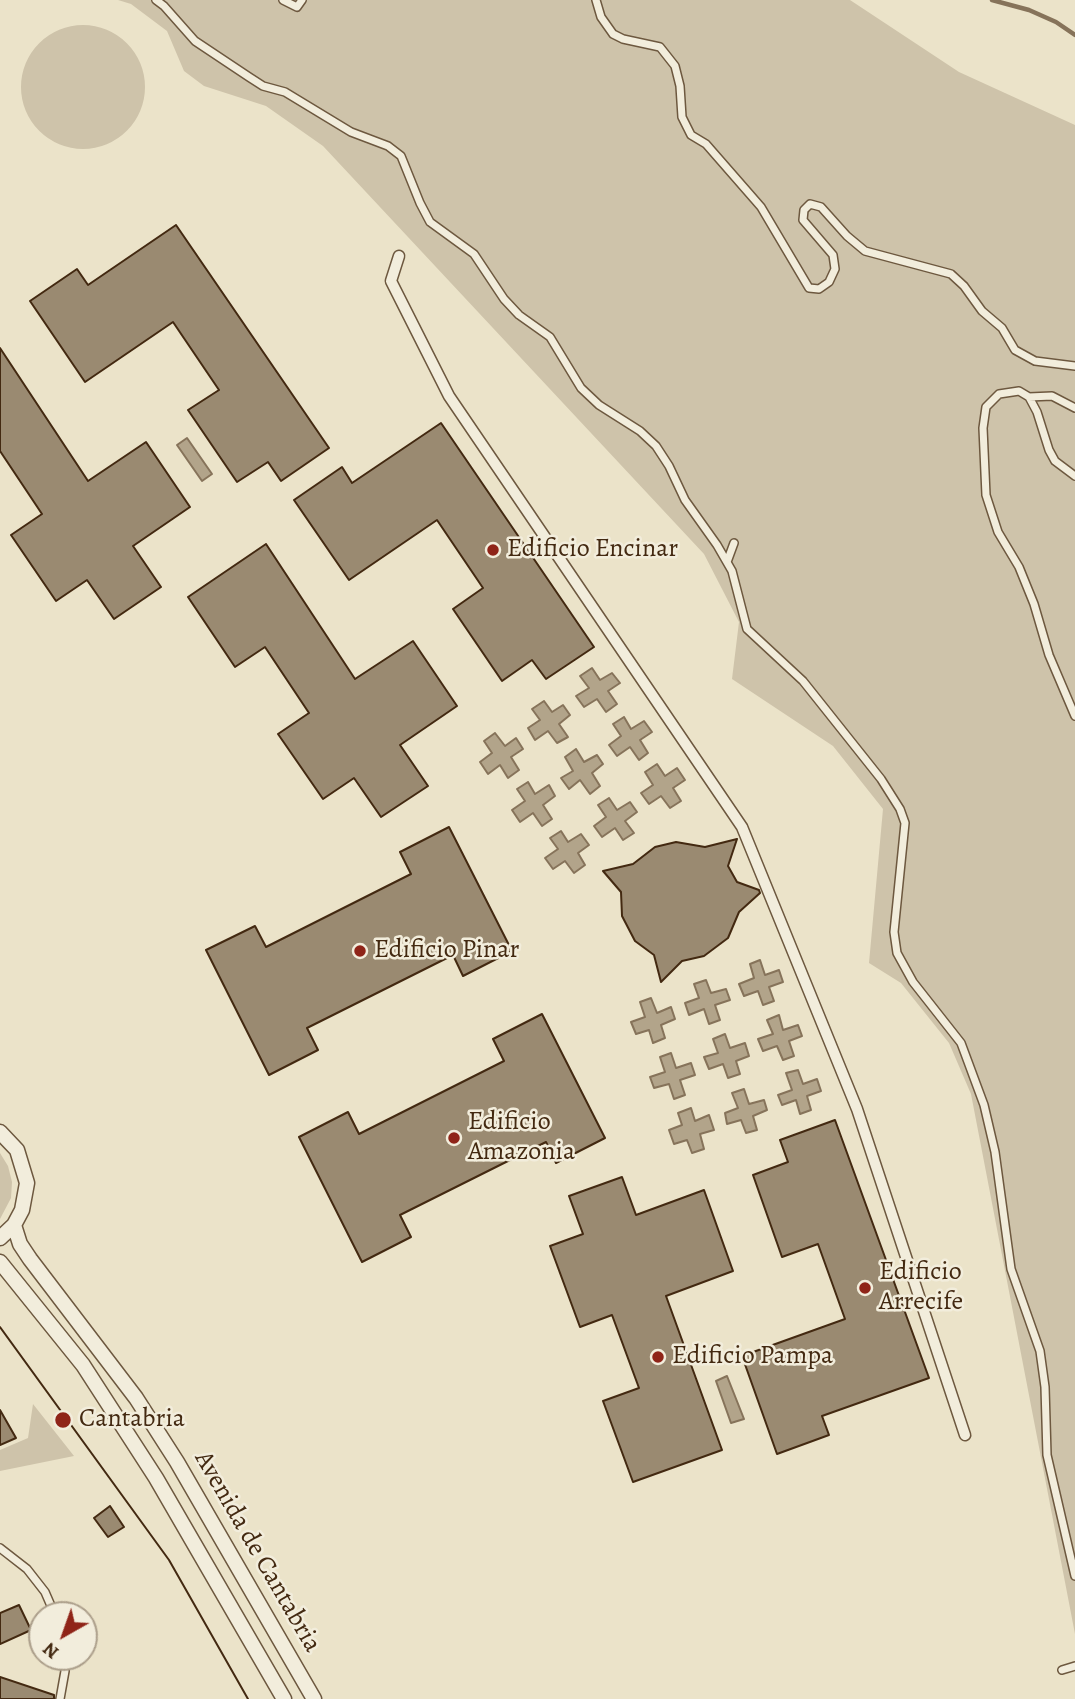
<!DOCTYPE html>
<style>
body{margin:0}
#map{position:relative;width:1075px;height:1699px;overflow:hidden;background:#ebe3c9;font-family:Alegreya,serif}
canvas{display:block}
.north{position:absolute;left:28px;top:1601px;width:70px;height:70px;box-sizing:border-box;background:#f2eddc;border:2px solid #ac9f8b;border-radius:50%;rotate:220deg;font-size:19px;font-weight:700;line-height:28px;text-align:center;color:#432911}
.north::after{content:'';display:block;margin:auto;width:24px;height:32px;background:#8f2418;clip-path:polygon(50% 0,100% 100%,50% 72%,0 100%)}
</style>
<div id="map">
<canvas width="1075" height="1699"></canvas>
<div class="north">N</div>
</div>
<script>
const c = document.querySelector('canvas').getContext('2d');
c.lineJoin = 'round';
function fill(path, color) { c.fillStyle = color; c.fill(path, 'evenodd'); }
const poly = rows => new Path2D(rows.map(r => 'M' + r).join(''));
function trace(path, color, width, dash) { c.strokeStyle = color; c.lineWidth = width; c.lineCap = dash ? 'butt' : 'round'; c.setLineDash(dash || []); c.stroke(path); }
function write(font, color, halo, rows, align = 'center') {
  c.font = font + ' Alegreya,serif'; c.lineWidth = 5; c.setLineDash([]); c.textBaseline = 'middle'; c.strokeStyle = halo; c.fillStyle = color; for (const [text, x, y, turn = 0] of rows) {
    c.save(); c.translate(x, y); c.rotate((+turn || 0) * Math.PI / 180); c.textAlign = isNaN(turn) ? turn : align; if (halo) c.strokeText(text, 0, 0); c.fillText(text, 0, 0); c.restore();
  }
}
fill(poly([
 [118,0,850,0,959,72,1075,125,1075,1634,971,1094,949,1043,901,983,869,963,883,809,833,746,732,679,739,622,704,554,323,146,266,106,204,86,184,71,167,31,131,4],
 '21 87a62 62 0 1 1 124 0a62 62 0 1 1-124 0Z',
 [0,1153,8,1166,12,1182,11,1198,0,1219],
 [33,1404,74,1456,0,1471,0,1450,28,1438]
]), '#cec3aa');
const water = poly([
 [187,438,212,474,202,481,177,445,187,438],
 [592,668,600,680,612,673,620,683,608,691,617,704,606,712,597,699,584,707,576,696,589,688,580,676,592,668],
 [544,701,552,712,563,705,570,715,559,724,568,737,557,743,548,731,535,740,528,728,540,720,532,709,544,701],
 [624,717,631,729,644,721,652,732,640,740,648,753,639,760,630,747,617,756,609,745,621,736,613,724,624,717],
 [495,733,505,746,516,738,523,749,511,757,519,770,508,778,500,765,488,774,480,762,492,753,484,741,495,733],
 [576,749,584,762,597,755,603,764,592,773,600,786,590,794,580,780,569,789,561,778,573,771,565,757,576,749],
 [657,764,665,776,677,768,685,780,673,788,681,801,670,808,661,796,649,804,641,793,653,785,645,772,657,764],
 [528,782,535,794,549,785,555,796,543,805,552,819,542,826,533,813,520,822,512,810,525,801,517,789,528,782],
 [609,798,617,810,630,802,637,812,625,821,634,833,623,840,615,828,602,837,594,826,606,817,598,805,609,798],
 [561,831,568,842,581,834,589,845,578,853,585,865,574,873,565,861,553,869,545,858,558,849,550,838,561,831],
 [760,960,765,975,779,970,783,982,769,987,774,1001,763,1005,758,991,744,996,739,984,754,978,750,964,760,960],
 [706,980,711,993,726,989,730,1000,715,1005,720,1020,709,1024,704,1009,689,1015,685,1003,699,998,694,984,706,980],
 [651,998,657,1013,671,1007,675,1019,661,1025,665,1038,653,1043,649,1030,636,1034,631,1022,645,1017,640,1002,651,998],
 [779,1015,783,1030,798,1025,802,1036,789,1041,794,1056,783,1060,777,1046,763,1051,758,1039,773,1034,767,1020,779,1015],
 [725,1034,730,1048,745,1043,749,1056,736,1061,740,1074,728,1078,723,1064,709,1069,704,1057,718,1053,713,1039,725,1034],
 [671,1053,676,1068,691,1063,695,1075,680,1080,685,1095,674,1099,669,1084,654,1088,650,1077,665,1072,660,1057,671,1053],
 [798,1070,803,1084,817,1079,821,1091,807,1096,811,1110,800,1114,796,1100,782,1105,778,1095,792,1090,786,1073,798,1070],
 [744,1089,749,1104,764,1100,767,1110,753,1116,757,1130,746,1133,741,1120,727,1124,725,1113,738,1108,732,1093,744,1089],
 [691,1108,695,1121,709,1115,714,1130,700,1134,704,1149,692,1153,687,1140,674,1144,669,1130,682,1125,678,1113,691,1108],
 [727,1376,744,1419,731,1423,716,1381,727,1376]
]);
fill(water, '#b2a48a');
trace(water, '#86735a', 2);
trace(poly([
 [992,0,1029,10,1056,22,1075,35]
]), '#86735a', 4.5);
const building = poly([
 [176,225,329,448,281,481,268,462,237,482,188,410,219,390,173,322,85,382,30,301,77,269,88,285,176,225],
 [0,348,88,481,146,442,190,507,133,546,161,587,114,619,87,580,56,601,11,535,42,514,0,451,0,348],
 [441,423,594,647,546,679,532,660,502,681,453,609,483,588,437,520,349,580,294,500,342,467,352,483,441,423],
 [266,544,355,679,413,641,457,706,400,745,428,786,381,817,354,778,323,799,278,734,309,713,265,647,235,667,188,597,266,544],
 [449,827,512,951,463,976,453,955,307,1028,318,1050,269,1075,206,950,255,926,266,947,411,874,400,852,449,827],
 [737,839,728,866,737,882,759,890,760,893,739,912,728,938,704,956,682,961,661,982,654,955,635,941,622,916,621,892,603,871,633,864,655,847,676,842,705,847,737,839],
 [542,1014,605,1138,556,1163,546,1142,400,1215,411,1237,362,1262,299,1137,348,1112,359,1134,504,1061,493,1039,542,1014],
 [835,1120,929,1378,822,1416,829,1435,777,1454,742,1356,845,1319,818,1244,782,1257,753,1175,788,1162,780,1140,835,1120],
 [622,1177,636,1215,704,1190,733,1271,666,1296,722,1450,633,1482,603,1401,639,1388,612,1315,580,1327,550,1246,583,1234,569,1196,622,1177],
 [0,1410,16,1438,0,1445,0,1410],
 [110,1506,124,1527,108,1537,94,1518,110,1506],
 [19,1605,31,1630,0,1644,0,1613,19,1605],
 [0,1677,54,1695,54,1699,0,1699,0,1677]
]);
fill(building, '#9a8a71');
trace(building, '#432911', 2);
const service = poly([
 [156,0,164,6,195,41,249,77,263,86,285,92,351,132,388,146,401,156,420,203,430,222,474,254,504,299,519,315,550,337,581,388,599,405,640,431,656,446,669,466,685,500,717,545,732,571,747,629,803,681,881,779,900,809,905,823,894,932,897,953,913,982,961,1043,984,1105,995,1152,1011,1269,1040,1351,1045,1387,1047,1455,1075,1576],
 [283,0,297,7,302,0],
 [596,0,601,17,613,34,623,39,660,47,675,66,680,86,682,117,691,135,706,144,761,207,809,288,819,289,829,282,835,269,833,255,803,220,804,210,810,204,821,207,847,236,865,251,951,274,964,286,982,311,1002,328,1015,350,1035,361,1075,366],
 [1029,397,1037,412,1049,450,1055,461,1075,476],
 [1075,408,1052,396,1029,397,1019,391,999,394,986,407,983,428,986,495,998,532,1019,567,1034,604,1049,655,1075,716],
 [727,562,734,543],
 [0,1548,27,1569,45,1592,55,1615],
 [1062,1670,1075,1666],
 [60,1699,65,1671,64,1657]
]);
const pedestrian = poly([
 [399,256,391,281,449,396,742,827,857,1109,965,1435]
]);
const minor = poly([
 [0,1132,17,1150,27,1183,22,1210,14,1225,0,1238],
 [14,1225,20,1244,30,1259,136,1398,177,1462,314,1699],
 [0,1262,83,1365,156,1478,284,1699]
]);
trace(service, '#6d583f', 10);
trace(pedestrian, '#6d583f', 13);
trace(minor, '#6d583f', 17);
trace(service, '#f2eddc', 7);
trace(pedestrian, '#f2eddc', 10);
trace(minor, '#f2eddc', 14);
trace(poly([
 [0,1327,169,1560,248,1699]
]), '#432911', 2);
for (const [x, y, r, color] of [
 [493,550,7,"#8f2418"],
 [360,951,7,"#8f2418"],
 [454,1138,7,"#8f2418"],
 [865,1288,7,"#8f2418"],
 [658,1357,7,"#8f2418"],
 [63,1420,9,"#8f2418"]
]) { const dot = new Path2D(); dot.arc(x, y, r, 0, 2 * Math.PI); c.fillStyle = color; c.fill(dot); trace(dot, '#f2eddc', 2.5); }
write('26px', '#432911', '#f2eddc', [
 ["Edificio Encinar",507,550],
 ["Edificio Pinar",374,951],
 ["Edificio",468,1123],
 ["Amazonia",468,1153],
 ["Edificio",879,1273],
 ["Arrecife",879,1303],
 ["Edificio Pampa",672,1357],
 ["Cantabria",79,1420]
], 'left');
write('26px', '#432911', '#f2eddc', [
 ["Avenida de Cantabria",257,1552,60]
]);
</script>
